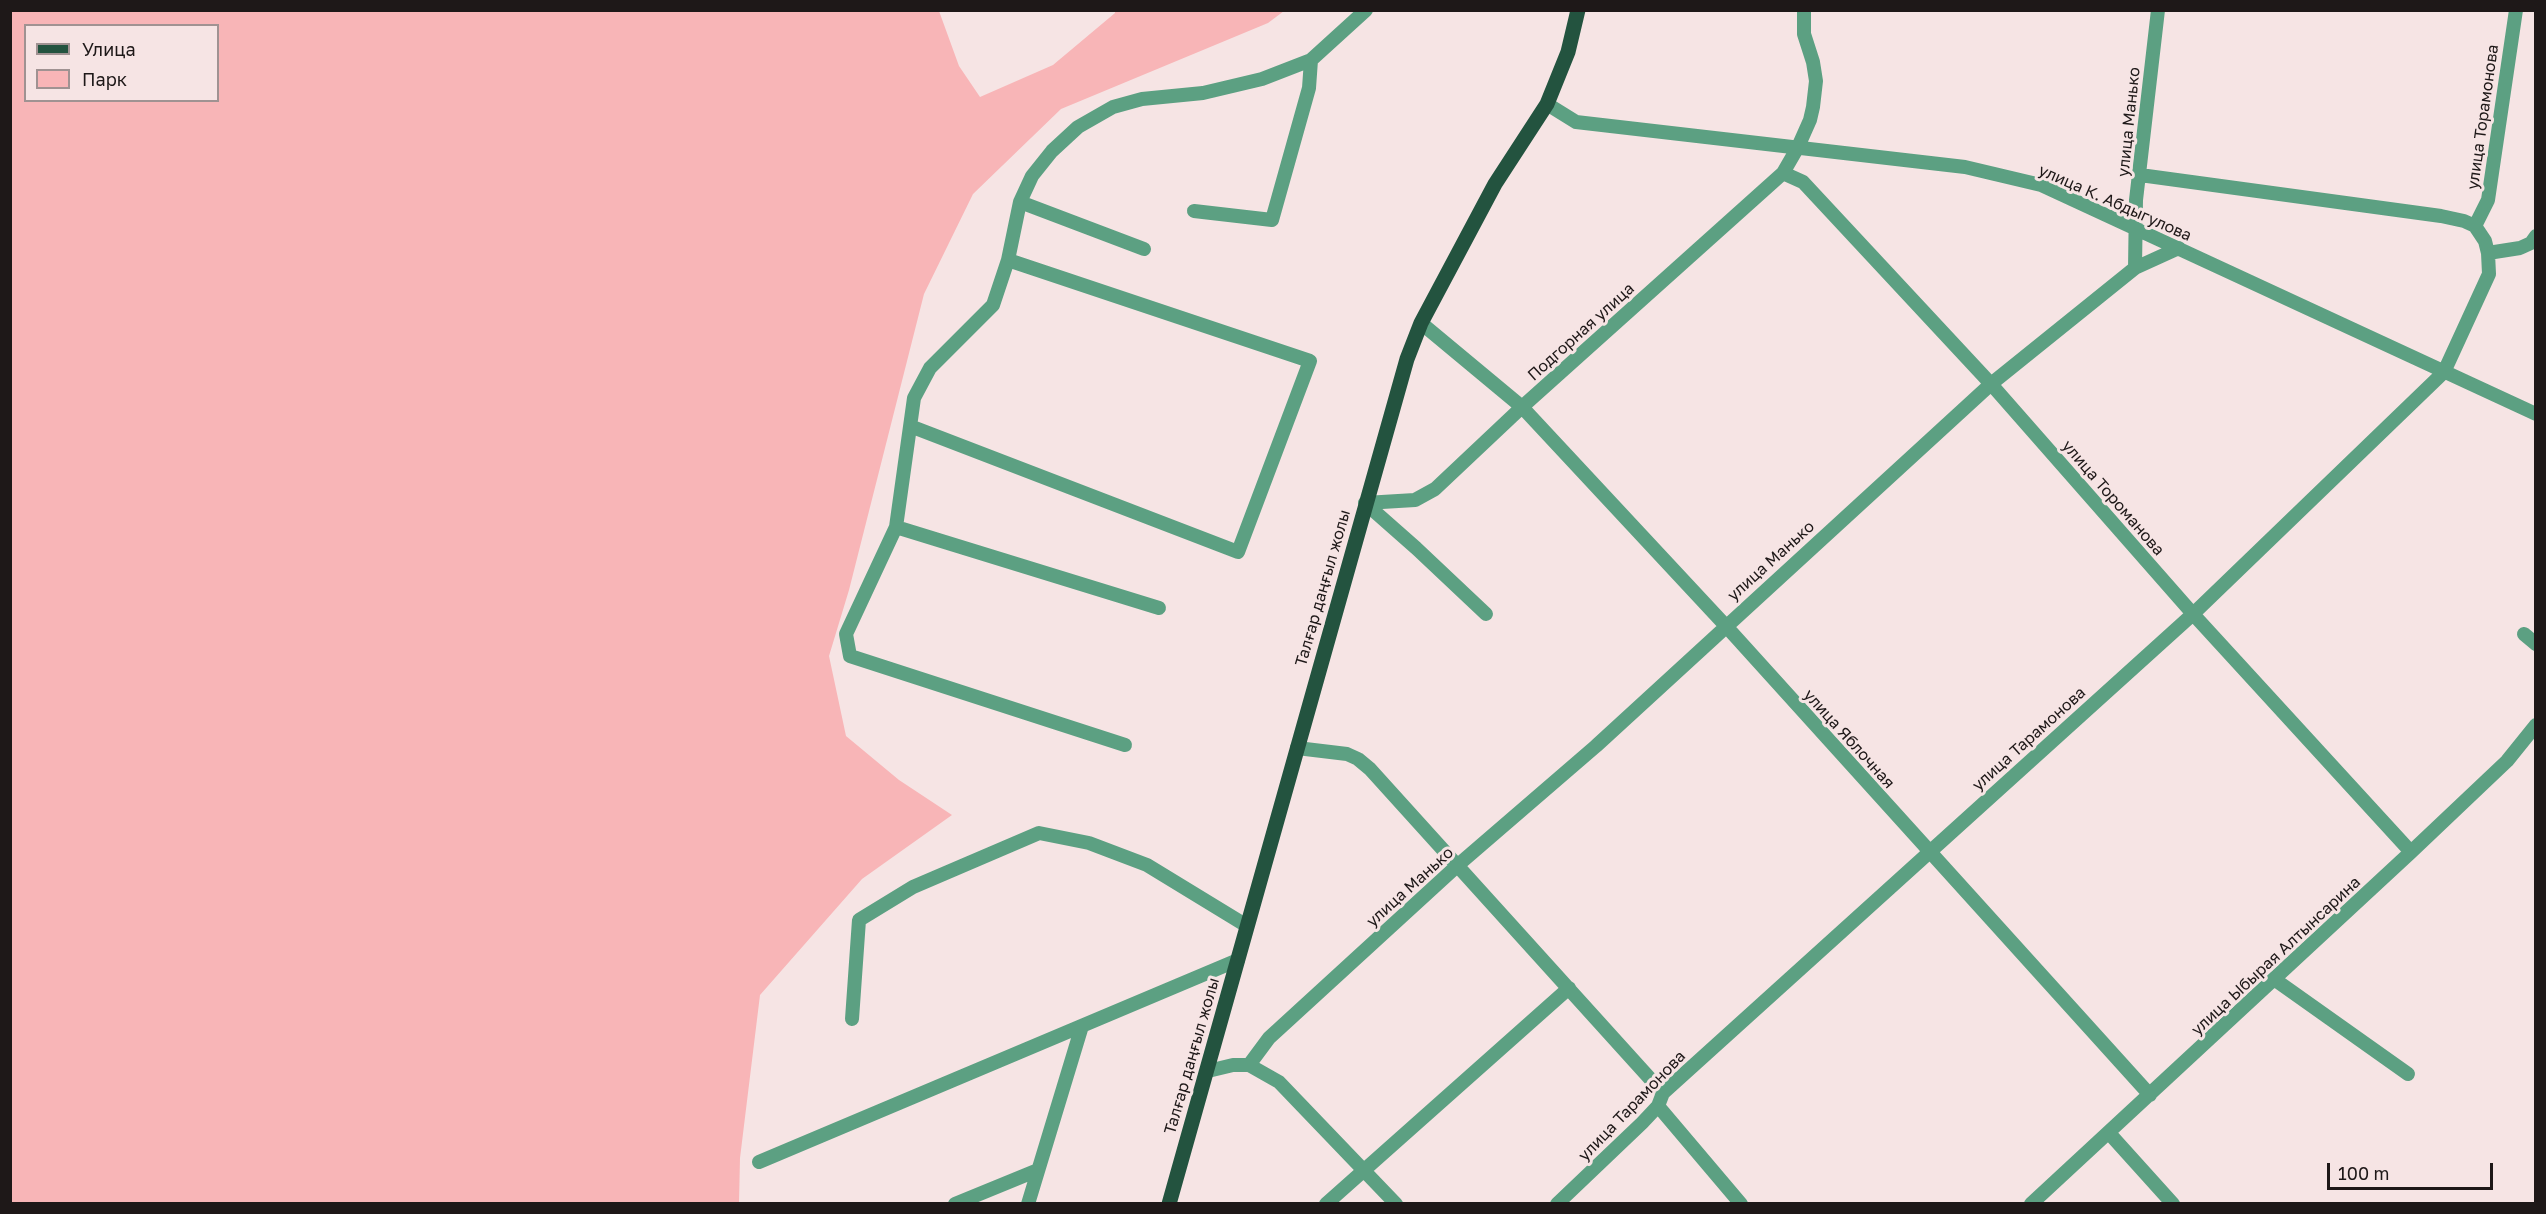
<!DOCTYPE html>
<meta charset="utf-8">
<style>
body{margin:0}
#map{position:relative;width:2546px;height:1214px;overflow:hidden;background:#f6e4e4;font-family:"Golos Text",sans-serif}
canvas{display:block}
.frame{position:absolute;inset:0;border:12px solid #1e1818;pointer-events:none}
.legend{position:absolute;left:24px;top:24px;width:195px;height:78px;box-sizing:border-box;background:#f6e4e4;border:2px solid #a09292;margin:0;padding:8px 10px;list-style:none;font-size:18px;color:#1e1818}
.legend li{display:flex;align-items:center;gap:12px;height:30px}
.legend b{width:30px;border:2px solid #a09292}
.scale{position:absolute;left:2327px;top:1163px;width:166px;height:27px;box-sizing:border-box;border:3px solid #1e1818;border-top:0;padding-left:8px;font-size:18px;line-height:21px;white-space:nowrap;color:#1e1818;-webkit-text-stroke:4px #f6e4e4;paint-order:stroke}
</style>
<div id="map">
<canvas width="2546" height="1214"></canvas>
<div class="frame"></div>
<ul class="legend">
<li><b style="height:8px;background:#23533f"></b>Улица</li>
<li><b style="height:16px;background:#f8b5b7"></b>Парк</li>
</ul>
<div class="scale">100 m</div>
</div>
<script>
const c = document.querySelector('canvas').getContext('2d');
c.lineJoin = 'round';
function fill(path, color) { c.fillStyle = color; c.fill(path, 'evenodd'); }
const poly = rows => new Path2D(rows.map(r => 'M' + r).join(''));
function trace(path, color, width, dash) { c.strokeStyle = color; c.lineWidth = width; c.lineCap = dash ? 'butt' : 'round'; c.setLineDash(dash || []); c.stroke(path); }
function write(font, color, halo, rows, align = 'center') {
  c.font = font + ' "Golos Text",sans-serif'; c.lineWidth = 6; c.setLineDash([]); c.textBaseline = 'middle'; c.strokeStyle = halo; c.fillStyle = color; for (const [text, x, y, turn = 0] of rows) {
    c.save(); c.translate(x, y); c.rotate((+turn || 0) * Math.PI / 180); c.textAlign = isNaN(turn) ? turn : align; if (halo) c.strokeText(text, 0, 0); c.fillText(text, 0, 0); c.restore();
  }
}
fill(poly([
 [10,11,939,11,959,66,980,97,1053,65,1115,13,1115,11,1284,11,1268,23,1061,109,973,194,924,294,849,590,829,656,846,736,899,780,952,815,862,879,760,995,740,1158,739,1203,11,1203],
 [26,26,218,26,218,100,26,100]
]), '#f8b5b7');
trace(poly([
 [1547,104,1576,122,1965,167,2041,185,2536,414],
 [1783,173,1803,182,1991,384,2193,614,2411,852],
 [1020,202,1144,249],
 [1194,211,1272,220,1309,88,1311,60],
 [2475,226,2488,200,2516,10],
 [2488,253,2520,248,2531,243,2536,236],
 [2135,268,2179,248],
 [1421,323,1522,407,1725,625,2150,1095],
 [910,426,1238,552,1310,361,1008,260],
 [1365,503,1415,500,1435,489,1522,407,1783,173,1798,147,1810,120,1813,107,1816,81,1813,62,1804,34,1804,10],
 [1365,503,1416,548,1486,614],
 [896,527,846,634,850,656,1125,745],
 [1159,608,896,527,914,398,930,368,993,305,1008,260,1020,202,1032,176,1052,151,1078,127,1113,107,1142,99,1203,93,1262,79,1311,60,1366,10],
 [2524,634,2536,644],
 [1297,748,1347,754,1358,759,1370,769,1663,1093],
 [2274,979,2408,1074],
 [852,1019,859,920,913,887,1039,833,1089,843,1147,865,1247,926],
 [1249,1065,1269,1038,1458,865,1596,746,1991,384,2135,268,2136,200,2158,10],
 [1208,1071,1233,1065,1249,1065,1279,1082,1396,1204],
 [1658,1106,1741,1204],
 [2109,1133,2173,1204],
 [759,1162,1238,960],
 [955,1204,1038,1170],
 [1028,1204,1082,1026],
 [1326,1204,1569,988],
 [1557,1204,1642,1123,1658,1106,1663,1093,2193,614,2444,372,2489,274,2488,253,2485,241,2475,226,2464,221,2441,216,2140,175],
 [2031,1204,2411,852,2507,761,2536,725]
]), '#5ca082', 14);
trace(poly([
 [1169,1204,1407,359,1421,323,1495,184,1547,104,1568,52,1578,10]
]), '#23533f', 15);
write('16px', '#1e1818', '#f6e4e4', [
 ["улица Торамонова",2483,117,-82],
 ["улица Манько",2129,122,-84],
 ["улица К. Абдыгулова",2115,203,24],
 ["Подгорная улица",1581,332,-42],
 ["улица Тороманова",2113,498,49],
 ["улица Манько",1771,561,-42],
 ["Талғар даңғыл жолы",1323,588,-74],
 ["улица Яблочная",1849,739,48],
 ["улица Тарамонова",2029,739,-42],
 ["улица Манько",1410,887,-42],
 ["улица Ыбырая Алтынсарина",2276,956,-43],
 ["Талғар даңғыл жолы",1192,1056,-74],
 ["улица Тарамонова",1632,1106,-46]
]);
</script>
